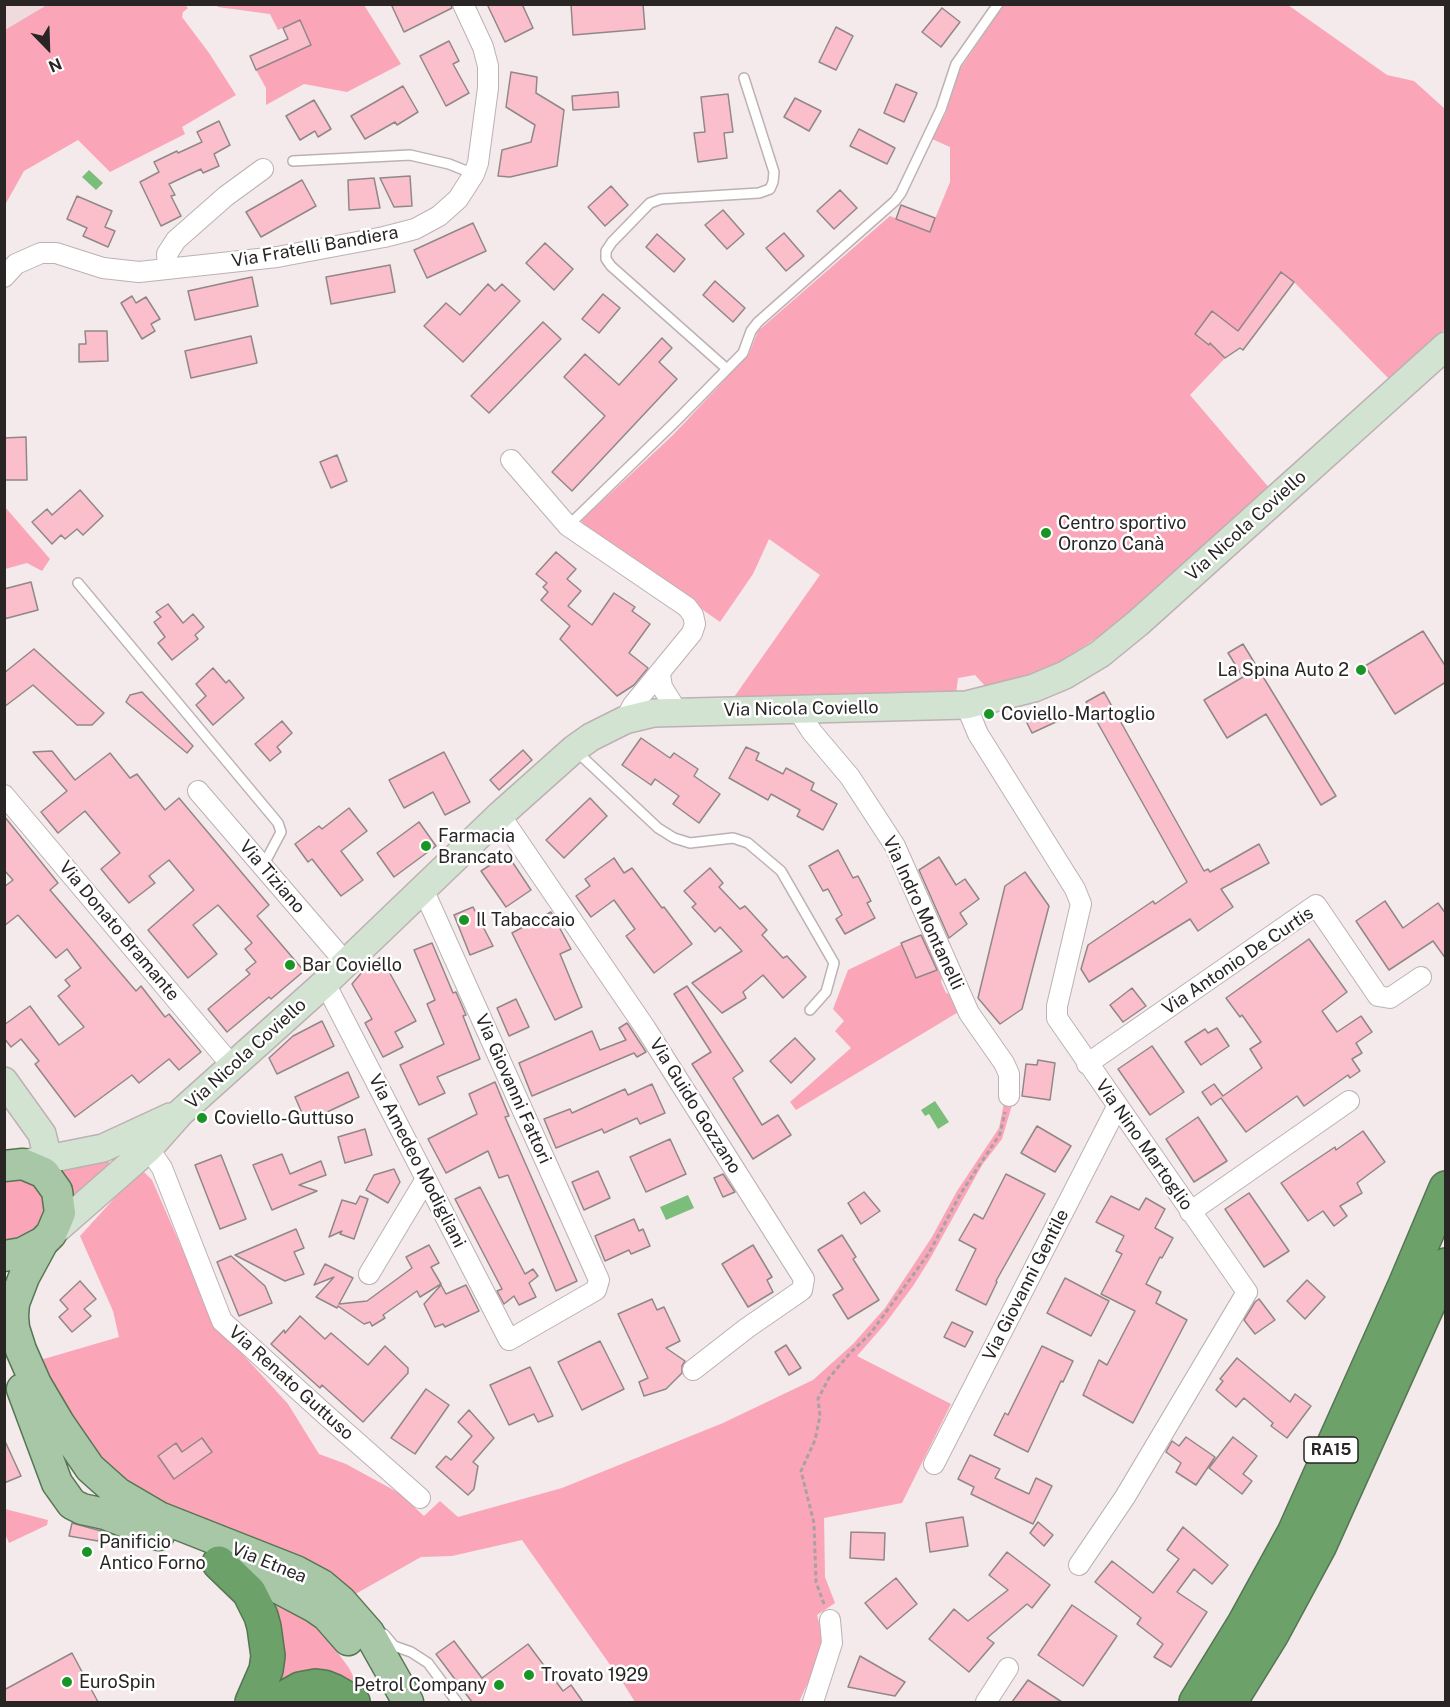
<!DOCTYPE html>
<meta charset="utf-8">
<style>
body{margin:0}
#map{position:relative;width:1450px;height:1707px;overflow:hidden;background:#f4e9eb;font-family:"Public Sans",sans-serif}
canvas{display:block}
.frame{position:absolute;inset:0;border:6px solid #292525;pointer-events:none}
.north{position:absolute;left:18px;top:18px;width:60px;height:60px;-webkit-text-stroke:4px #fff;paint-order:stroke;rotate:157deg;font-size:16px;font-weight:700;line-height:24px;text-align:center;color:#292525}
.north::after{content:'';display:block;margin:auto;width:21px;height:27px;background:#292525;clip-path:polygon(50% 0,100% 100%,50% 72%,0 100%)}
</style>
<div id="map">
<canvas width="1450" height="1707"></canvas>
<div class="frame"></div>
<div class="north">N</div>
</div>
<script>
const c = document.querySelector('canvas').getContext('2d');
c.lineJoin = 'round';
function fill(path, color) { c.fillStyle = color; c.fill(path, 'evenodd'); }
const poly = rows => new Path2D(rows.map(r => 'M' + r).join(''));
function trace(path, color, width, dash) { c.strokeStyle = color; c.lineWidth = width; c.lineCap = dash ? 'butt' : 'round'; c.setLineDash(dash || []); c.stroke(path); }
function write(font, color, halo, rows, align = 'center') {
  c.font = font + ' "Public Sans",sans-serif'; c.lineWidth = 5; c.setLineDash([]); c.textBaseline = 'middle'; c.strokeStyle = halo; c.fillStyle = color; for (const [text, x, y, turn = 0] of rows) {
    c.save(); c.translate(x, y); c.rotate((+turn || 0) * Math.PI / 180); c.textAlign = isNaN(turn) ? turn : align; if (halo) c.strokeText(text, 0, 0); c.fillText(text, 0, 0); c.restore();
  }
}
fill(poly([
 [5,5,47,5,48,6,5,30]
]), '#efdade');
fill(poly([
 [47,5,185,5,188,8,183,12,182,17,209,53,236,95,182,127,185,134,110,172,78,140,24,171,5,205,5,30],
 [216,5,364,5,401,64,347,92,304,84,266,105,266,88,256,70,311,45,299,20,278,30,270,14,218,7],
 [1004,5,1288,5,1387,75,1414,81,1445,109,1445,329,1390,380,1294,282,1281,272,1221,353,1225,358,1190,395,1271,490,1121,622,1055,665,1025,678,987,688,975,675,958,678,956,694,732,700,820,575,769,539,753,574,720,622,606,541,582,528,582,520,673,435,749,354,758,331,890,216,930,231,950,182,950,147,932,139,946,113,958,72],
 [5,507,50,559,42,571,27,563,5,569],
 [927,932,943,971,941,982,946,993,953,995,960,1011,796,1110,790,1102,851,1048,835,1031,844,1021,833,1009,848,970],
 [1004,1103,1012,1105,1002,1139,982,1165,930,1259,913,1286,885,1324,857,1356,951,1404,902,1503,824,1518,825,1577,835,1603,817,1615,825,1645,799,1702,635,1702,625,1686,522,1540,452,1556,421,1557,350,1597,186,1516,124,1483,96,1458,37,1361,119,1337,113,1311,80,1236,141,1169,152,1180,215,1324,288,1404,319,1454,346,1464,399,1493,424,1516,440,1501,458,1517,562,1488,723,1423,813,1380,853,1344,885,1308,932,1237,957,1191,999,1128],
 [107,1158,111,1167,73,1206,64,1175,58,1167],
 [24,1173,50,1197,42,1228,5,1244,5,1177],
 [5,1509,48,1520,47,1525,9,1543,5,1534],
 [258,1594,299,1615,324,1634,349,1668,362,1694,279,1690]
]), '#fba5b8');
fill(poly([
 [89,170,103,183,96,190,82,177],
 [935,1101,949,1122,938,1129,929,1114,925,1116,921,1110],
 [688,1195,694,1208,666,1220,660,1207]
]), '#7bbe7a');
const building = poly([
 [391,4,451,4,452,8,404,32,391,4],
 [487,4,522,4,533,28,505,42,487,4],
 [571,4,643,4,645,29,573,35,571,4],
 [942,8,960,22,941,47,922,32,942,8],
 [300,20,311,45,256,70,250,56,288,39,283,28,300,20],
 [836,27,853,36,836,70,819,62,836,27],
 [449,41,459,61,453,64,469,93,446,106,420,56,449,41],
 [511,72,537,77,536,93,564,110,557,166,510,177,498,176,502,150,531,142,535,125,506,107,511,72],
 [896,84,917,93,904,122,884,113,896,84],
 [403,86,418,112,397,125,395,122,365,139,351,116,403,86],
 [618,92,619,107,573,110,572,96,618,92],
 [728,94,733,132,724,133,727,158,698,162,694,133,705,132,701,97,728,94],
 [795,98,821,111,809,131,784,117,795,98],
 [314,100,331,129,318,137,315,131,300,140,286,116,314,100],
 [219,121,230,145,214,154,219,166,203,173,201,169,169,184,175,195,171,196,181,216,161,226,140,182,159,172,154,162,177,151,178,153,202,142,197,132,219,121],
 [859,129,895,148,887,164,850,146,859,129],
 [410,176,412,206,394,207,380,178,410,176],
 [374,178,380,208,349,210,348,180,374,178],
 [302,180,316,206,261,237,246,212,302,180],
 [611,186,628,205,605,226,588,207,611,186],
 [840,190,857,208,834,229,817,211,840,190],
 [77,196,112,211,105,227,115,231,108,247,83,236,87,228,67,219,77,196],
 [901,205,935,218,930,232,896,219,901,205],
 [723,210,744,234,727,249,705,225,723,210],
 [473,223,486,251,427,278,414,250,473,223],
 [784,233,804,256,786,271,766,248,784,233],
 [657,234,685,259,674,272,646,247,657,234],
 [545,243,573,269,554,290,526,263,545,243],
 [390,265,395,292,331,304,326,277,390,265],
 [1281,272,1294,282,1243,350,1240,348,1225,358,1210,343,1209,345,1195,334,1212,311,1238,331,1281,272],
 [252,277,258,306,195,320,188,291,252,277],
 [715,281,745,308,733,322,703,295,715,281],
 [488,284,495,291,502,284,520,301,463,362,424,326,446,303,460,315,488,284],
 [603,294,620,308,599,333,582,319,603,294],
 [132,296,136,303,146,297,160,319,151,324,155,331,142,339,121,303,132,296],
 [543,322,561,339,489,413,471,396,543,322],
 [85,331,107,331,108,361,79,362,79,344,86,344,85,331],
 [251,336,257,363,191,378,185,351,251,336],
 [662,338,672,348,659,362,677,379,572,491,552,472,605,416,564,377,585,354,619,385,662,338],
 [26,437,27,480,4,480,4,438,26,437],
 [337,455,347,481,331,488,320,462,337,455],
 [80,490,103,516,83,535,77,529,65,539,61,535,52,544,32,522,47,509,52,515,80,490],
 [556,552,576,569,567,579,581,591,568,606,592,625,614,593,635,607,632,611,650,624,629,653,648,668,634,685,617,696,560,639,570,626,541,600,548,592,543,587,547,583,536,574,556,552],
 [31,582,38,610,4,619,4,589,31,582],
 [168,604,183,623,193,614,204,627,195,635,198,639,172,660,158,643,165,637,154,622,161,617,156,612,168,604],
 [1423,631,1446,667,1446,682,1395,714,1365,666,1423,631],
 [1243,644,1336,796,1321,805,1266,714,1227,738,1204,700,1243,677,1228,653,1243,644],
 [34,649,104,713,92,725,77,725,33,685,4,707,4,673,34,649],
 [213,668,226,683,229,680,244,698,213,725,196,705,206,696,196,684,213,668],
 [142,692,193,746,187,753,126,702,130,695,142,692],
 [1104,692,1204,871,1208,869,1210,872,1259,844,1269,863,1221,889,1233,907,1198,931,1190,919,1089,982,1081,969,1088,945,1153,901,1155,904,1187,882,1086,702,1104,692],
 [1052,707,1058,721,1032,733,1025,719,1052,707],
 [282,721,292,733,277,747,281,752,270,761,255,744,282,721],
 [641,738,670,758,674,753,698,769,694,776,720,794,699,823,673,804,679,796,655,779,651,785,622,765,641,738],
 [746,747,759,753,756,760,783,774,786,768,814,783,811,790,837,804,823,830,797,816,800,810,771,794,768,800,729,778,746,747],
 [523,750,532,760,499,790,490,780,523,750],
 [52,751,75,780,110,753,130,778,137,774,165,810,179,798,269,905,257,916,304,971,271,999,269,997,227,1032,208,1009,250,974,246,970,256,962,245,949,252,943,218,905,193,925,217,954,188,978,148,930,194,890,169,860,149,876,155,883,129,903,101,869,120,853,85,811,58,833,41,812,67,791,33,752,52,751],
 [444,752,470,802,445,815,433,792,404,808,389,780,444,752],
 [590,798,607,816,564,858,546,840,590,798],
 [349,808,367,831,341,851,363,880,341,896,312,859,308,862,295,844,319,826,322,829,349,808],
 [4,816,58,883,50,890,136,991,141,986,165,1017,169,1014,201,1052,179,1070,169,1059,139,1083,132,1075,75,1117,35,1064,39,1061,21,1039,11,1047,4,1038,4,1025,30,1006,59,1045,84,1027,58,996,70,986,65,980,81,968,67,949,56,958,18,915,4,926,4,887,13,880,4,870,4,816],
 [419,822,436,846,394,877,377,853,419,822],
 [838,850,853,878,858,876,871,901,867,903,875,918,845,934,836,919,842,915,828,889,823,891,809,866,838,850],
 [507,854,531,890,506,907,481,871,507,854],
 [939,857,956,885,965,879,979,899,960,913,967,924,949,938,919,870,939,857],
 [614,858,624,873,632,868,662,908,664,907,692,944,654,973,626,936,635,929,614,900,591,917,576,896,590,886,585,879,614,858],
 [710,868,723,883,719,887,740,909,745,906,767,930,762,935,783,958,787,956,806,977,783,998,763,975,743,992,746,998,722,1013,692,983,742,951,720,927,715,932,692,907,696,904,684,891,710,868],
 [1025,872,1049,906,1022,1009,1000,1024,978,998,1005,886,1025,872],
 [1385,901,1403,928,1438,903,1446,914,1446,959,1433,941,1389,970,1356,921,1385,901],
 [473,907,493,946,470,955,454,915,473,907],
 [551,912,571,949,560,954,582,1007,555,1020,512,933,551,912],
 [921,935,937,970,916,978,901,943,921,935],
 [1309,939,1347,992,1322,1011,1337,1032,1361,1016,1372,1032,1356,1043,1362,1053,1352,1059,1360,1071,1350,1078,1348,1075,1304,1106,1297,1096,1246,1132,1221,1098,1211,1105,1202,1092,1214,1084,1223,1096,1262,1068,1250,1049,1261,1042,1242,1015,1240,1017,1226,998,1309,939],
 [432,943,453,993,456,992,466,1015,463,1016,480,1059,437,1077,445,1093,419,1105,400,1065,444,1044,427,1004,435,1000,414,950,432,943],
 [381,957,416,1021,395,1032,403,1047,383,1057,365,1023,372,1019,352,984,368,965,381,957],
 [687,986,743,1071,733,1078,762,1125,778,1115,791,1135,753,1159,692,1064,711,1052,674,994,687,986],
 [1132,988,1146,1006,1123,1022,1110,1005,1132,988],
 [516,999,529,1027,509,1036,497,1008,516,999],
 [322,1021,334,1046,277,1074,269,1058,293,1036,322,1021],
 [627,1023,646,1052,637,1057,634,1053,532,1096,519,1063,592,1031,600,1050,626,1040,619,1028,627,1023],
 [1217,1028,1229,1046,1201,1065,1185,1042,1205,1029,1208,1033,1217,1028],
 [795,1038,815,1059,791,1083,770,1061,795,1038],
 [1152,1046,1184,1092,1150,1115,1118,1069,1152,1046],
 [1038,1060,1055,1063,1050,1100,1022,1096,1026,1064,1037,1065,1038,1060],
 [348,1072,359,1097,306,1122,295,1097,348,1072],
 [495,1082,509,1116,505,1117,577,1281,556,1291,508,1175,499,1178,488,1151,446,1173,428,1139,477,1114,469,1094,495,1082],
 [652,1084,665,1113,640,1124,637,1118,604,1133,602,1129,556,1148,544,1119,570,1109,572,1113,625,1089,628,1095,652,1084],
 [1198,1117,1227,1161,1194,1182,1166,1139,1198,1117],
 [1037,1126,1071,1146,1055,1172,1021,1153,1037,1126],
 [365,1129,372,1155,345,1163,338,1137,365,1129],
 [1363,1131,1385,1162,1357,1183,1362,1193,1340,1206,1347,1216,1334,1226,1323,1211,1308,1221,1281,1183,1335,1147,1336,1150,1363,1131],
 [670,1139,686,1174,646,1192,630,1157,670,1139],
 [282,1154,290,1174,321,1161,326,1175,299,1185,317,1191,272,1210,253,1165,282,1154],
 [221,1155,246,1219,220,1229,195,1165,221,1155],
 [394,1169,400,1182,388,1203,366,1190,374,1175,394,1169],
 [598,1171,610,1198,584,1210,572,1182,598,1171],
 [723,1174,735,1192,723,1197,714,1178,723,1174],
 [1006,1174,1045,1194,996,1281,997,1282,986,1305,956,1290,976,1249,959,1240,974,1214,983,1219,1006,1174],
 [480,1187,525,1274,533,1269,538,1276,529,1283,536,1297,519,1305,514,1296,504,1304,497,1291,502,1289,455,1199,480,1187],
 [864,1192,880,1211,861,1224,848,1203,864,1192],
 [1249,1193,1289,1251,1264,1267,1225,1209,1249,1193],
 [360,1196,368,1199,354,1239,340,1234,342,1231,329,1237,342,1200,356,1204,360,1196],
 [1111,1196,1139,1210,1146,1198,1165,1209,1155,1228,1173,1238,1162,1258,1160,1257,1146,1284,1161,1292,1156,1303,1187,1320,1133,1423,1083,1395,1099,1360,1107,1365,1135,1311,1101,1294,1122,1254,1116,1251,1124,1236,1096,1222,1111,1196],
 [634,1219,639,1231,643,1229,650,1246,631,1254,629,1250,605,1261,595,1236,634,1219],
 [296,1229,304,1248,294,1252,304,1274,285,1281,235,1255,296,1229],
 [842,1235,856,1257,853,1259,879,1300,848,1319,833,1295,843,1289,818,1250,842,1235],
 [429,1245,439,1263,431,1267,441,1284,420,1297,417,1291,383,1315,385,1318,372,1326,370,1322,364,1324,338,1306,337,1308,316,1297,334,1277,314,1285,325,1264,353,1278,339,1304,367,1301,412,1268,406,1257,429,1245],
 [753,1245,772,1277,767,1280,773,1292,748,1307,722,1264,753,1245],
 [231,1256,265,1286,272,1303,239,1316,217,1262,231,1256],
 [1065,1278,1109,1301,1091,1336,1047,1313,1065,1278],
 [1307,1280,1325,1297,1305,1319,1287,1301,1307,1280],
 [80,1281,96,1299,84,1309,91,1316,72,1332,59,1317,68,1309,60,1300,80,1281],
 [441,1285,446,1294,466,1285,479,1311,445,1327,443,1324,435,1327,424,1304,441,1285],
 [652,1299,657,1310,664,1307,680,1341,666,1348,685,1361,682,1366,682,1373,666,1389,644,1396,639,1382,648,1378,618,1314,652,1299],
 [1259,1299,1275,1320,1255,1334,1244,1320,1255,1302,1259,1299],
 [300,1316,325,1339,331,1333,368,1365,385,1346,408,1368,408,1373,363,1422,322,1385,320,1388,271,1344,284,1330,285,1333,300,1316],
 [952,1322,973,1332,965,1347,944,1337,952,1322],
 [600,1341,624,1389,582,1410,558,1362,600,1341],
 [786,1345,801,1368,789,1375,775,1352,786,1345],
 [1042,1346,1073,1361,1063,1382,1061,1381,1028,1452,994,1435,1005,1413,1008,1415,1042,1346],
 [1237,1358,1290,1402,1295,1394,1311,1406,1287,1438,1271,1426,1273,1423,1244,1398,1236,1407,1216,1390,1223,1381,1220,1379,1237,1358],
 [530,1367,553,1416,538,1422,534,1414,509,1425,490,1385,530,1367],
 [426,1389,449,1405,415,1454,391,1438,426,1389],
 [469,1410,494,1438,473,1462,478,1466,474,1489,468,1495,436,1467,446,1456,451,1460,472,1436,458,1422,469,1410],
 [1186,1437,1215,1457,1196,1485,1176,1472,1181,1463,1166,1452,1172,1441,1179,1446,1186,1437],
 [1233,1437,1257,1456,1243,1474,1252,1481,1242,1494,1209,1468,1233,1437],
 [202,1438,212,1452,174,1479,158,1456,176,1443,182,1452,202,1438],
 [4,1439,21,1476,4,1483,4,1439],
 [970,1455,1000,1469,995,1478,1029,1494,1036,1478,1052,1486,1033,1524,971,1494,974,1487,958,1479,970,1455],
 [963,1517,968,1546,930,1552,926,1523,963,1517],
 [1038,1522,1053,1535,1044,1546,1030,1533,1038,1522],
 [72,1523,101,1531,98,1541,69,1536,72,1523],
 [1183,1527,1228,1565,1212,1584,1194,1569,1177,1592,1207,1612,1171,1667,1154,1657,1163,1644,1137,1624,1141,1618,1095,1582,1112,1561,1153,1593,1179,1559,1167,1550,1183,1527],
 [851,1532,885,1533,884,1560,850,1558,851,1532],
 [1007,1552,1050,1585,1032,1608,1027,1604,987,1638,994,1643,969,1672,929,1639,954,1609,968,1621,1008,1590,989,1575,1007,1552],
 [896,1578,917,1604,887,1629,865,1603,896,1578],
 [1072,1605,1117,1636,1083,1686,1038,1655,1072,1605],
 [454,1641,482,1678,528,1644,563,1691,571,1685,583,1702,472,1702,436,1654,454,1641],
 [72,1653,98,1702,4,1702,4,1690,72,1653],
 [860,1656,905,1682,895,1696,848,1687,860,1656],
 [1028,1680,1062,1702,1012,1702,1028,1680]
]);
fill(building, '#fbbfcc');
trace(building, '#918789', 1.5);
const lane = poly([
 [293,161,410,155,449,164,474,174],
 [727,369,611,266,606,259,606,251,612,242,650,203,661,199,759,193,770,189,773,182,774,172,744,78],
 [568,526,676,421,743,353,751,331,758,322,895,201,901,193,941,109,956,64,998,4],
 [78,583,278,823,281,832,263,866],
 [576,751,658,828,674,838,690,843,733,838,748,843,781,871,834,963,826,992,810,1010],
 [384,1634,394,1646,411,1652,428,1663,457,1702]
]);
const street = poly([
 [168,269,167,254,176,240,226,196,263,169],
 [4,277,16,264,41,253,56,253,103,268,139,272,277,257,384,237,415,229,439,216,458,199,474,174,478,163,488,88,488,66,483,47,463,4],
 [511,460,568,526,687,607,693,615,695,624,692,633,633,705,625,720],
 [660,674,662,687,677,711],
 [966,705,978,734,1075,889,1081,904,1057,1006,1057,1018,1247,1292,1125,1497,1079,1565],
 [797,709,812,732,850,777,895,846,969,1013,1004,1063,1009,1074,1009,1096],
 [198,791,345,962],
 [4,795,233,1067],
 [500,815,646,1029,804,1279,802,1290,747,1328,693,1370],
 [325,983,509,1340,596,1290,599,1280,423,889],
 [1087,1064,1316,905,1378,996,1390,998,1421,977],
 [142,1139,162,1168,222,1321,327,1416,420,1498],
 [1190,1212,1349,1101],
 [369,1274,426,1179],
 [934,1464,1117,1107],
 [813,1702,832,1643,830,1620],
 [986,1702,1008,1668]
]);
const secondary = poly([
 [4,1081,42,1134,48,1159],
 [23,1164,103,1148,170,1117],
 [51,1234,149,1148,180,1113,325,983,500,815,574,749,591,737,625,720,654,713,966,705,1034,688,1065,675,1100,654,1138,623,1446,346]
]);
const primary = poly([
 [4,1166,23,1164,44,1173,57,1191,60,1213,51,1234,43,1242,22,1253,4,1256],
 [43,1242,24,1277,14,1303,13,1316,14,1328,21,1350,36,1384,59,1423,90,1468,118,1493,159,1517,296,1571,322,1585,341,1601,369,1633,408,1702],
 [22,1389,57,1483,72,1504,82,1509,105,1514,159,1535],
 [227,1566,265,1581,314,1607,327,1616,348,1640]
]);
const highway = poly([
 [219,1563,249,1592,261,1616,264,1627,268,1656,266,1670,252,1702],
 [277,1702,300,1689,316,1686,324,1687,334,1691,353,1702],
 [1196,1702,1244,1624,1294,1533,1405,1285,1446,1188],
 [1230,1702,1272,1634,1319,1547,1446,1265]
]);
trace(lane, '#bcb1b3', 12);
trace(street, '#bcb1b3', 22);
trace(secondary, '#bcb1b3', 30);
trace(primary, '#557652', 33);
trace(highway, '#557652', 36);
trace(poly([
 [824,1604,816,1582,814,1523,801,1471,815,1440,820,1416,818,1399,829,1378,851,1352,870,1334,929,1253,961,1193,1000,1134,1005,1112]
]), '#aaa1a2', 3, [4.5, 3]);
trace(lane, '#fff', 9);
trace(street, '#fff', 20);
trace(secondary, '#d3e3d2', 27);
trace(primary, '#a7c7a6', 30);
trace(highway, '#6ca16a', 33);
for (const [x, y, r, color] of [
 [1046,533,6,"#199525"],
 [1361,670,6,"#199525"],
 [989,714,6,"#199525"],
 [426,846,6,"#199525"],
 [464,920,6,"#199525"],
 [290,965,6,"#199525"],
 [202,1118,6,"#199525"],
 [87,1552,6,"#199525"],
 [529,1675,6,"#199525"],
 [67,1682,6,"#199525"],
 [499,1685,6,"#199525"]
]) { const dot = new Path2D(); dot.arc(x, y, r, 0, 2 * Math.PI); c.fillStyle = color; c.fill(dot); trace(dot, '#fff', 2); }
for (const [x, y, w] of [
 [1331,1450,54]
]) { const box = new Path2D(); box.roundRect(x - w / 2, y - 13, w, 26, 4.5); c.fillStyle = '#fff'; c.fill(box); trace(box, '#292525', 1.5); }
write('bold 16px', '#292525', null, [
 ["RA15",1331,1450]
]);
write('18px', '#292525', '#fff', [
 ["Via Fratelli Bandiera",315,247,-10],
 ["Via Nicola Coviello",1246,526,-42],
 ["Via Nicola Coviello",801,709,-1],
 ["Via Tiziano",272,877,49],
 ["Via Indro Montanelli",923,913,65],
 ["Via Donato Bramante",119,931,50],
 ["Via Antonio De Curtis",1238,961,-34],
 ["Via Nicola Coviello",246,1054,-42],
 ["Via Giovanni Fattori",513,1089,66],
 ["Via Guido Gozzano",695,1106,58],
 ["Via Nino Martoglio",1144,1145,55],
 ["Via Amedeo Modigliani",417,1161,63],
 ["Via Giovanni Gentile",1026,1285,-63],
 ["Via Renato Guttuso",291,1383,42],
 ["Via Etnea",269,1563,22]
]);
write('18px', '#292525', '#fff', [
 ["Centro sportivo",1058,523],
 ["Oronzo Canà",1058,544],
 ["La Spina Auto 2",1349,670,"right"],
 ["Coviello-Martoglio",1001,714],
 ["Farmacia",438,836],
 ["Brancato",438,857],
 ["Il Tabaccaio",476,920],
 ["Bar Coviello",302,965],
 ["Coviello-Guttuso",214,1118],
 ["Panificio",99,1542],
 ["Antico Forno",99,1563],
 ["Trovato 1929",541,1675],
 ["EuroSpin",79,1682],
 ["Petrol Company",487,1685,"right"]
], 'left');
</script>
